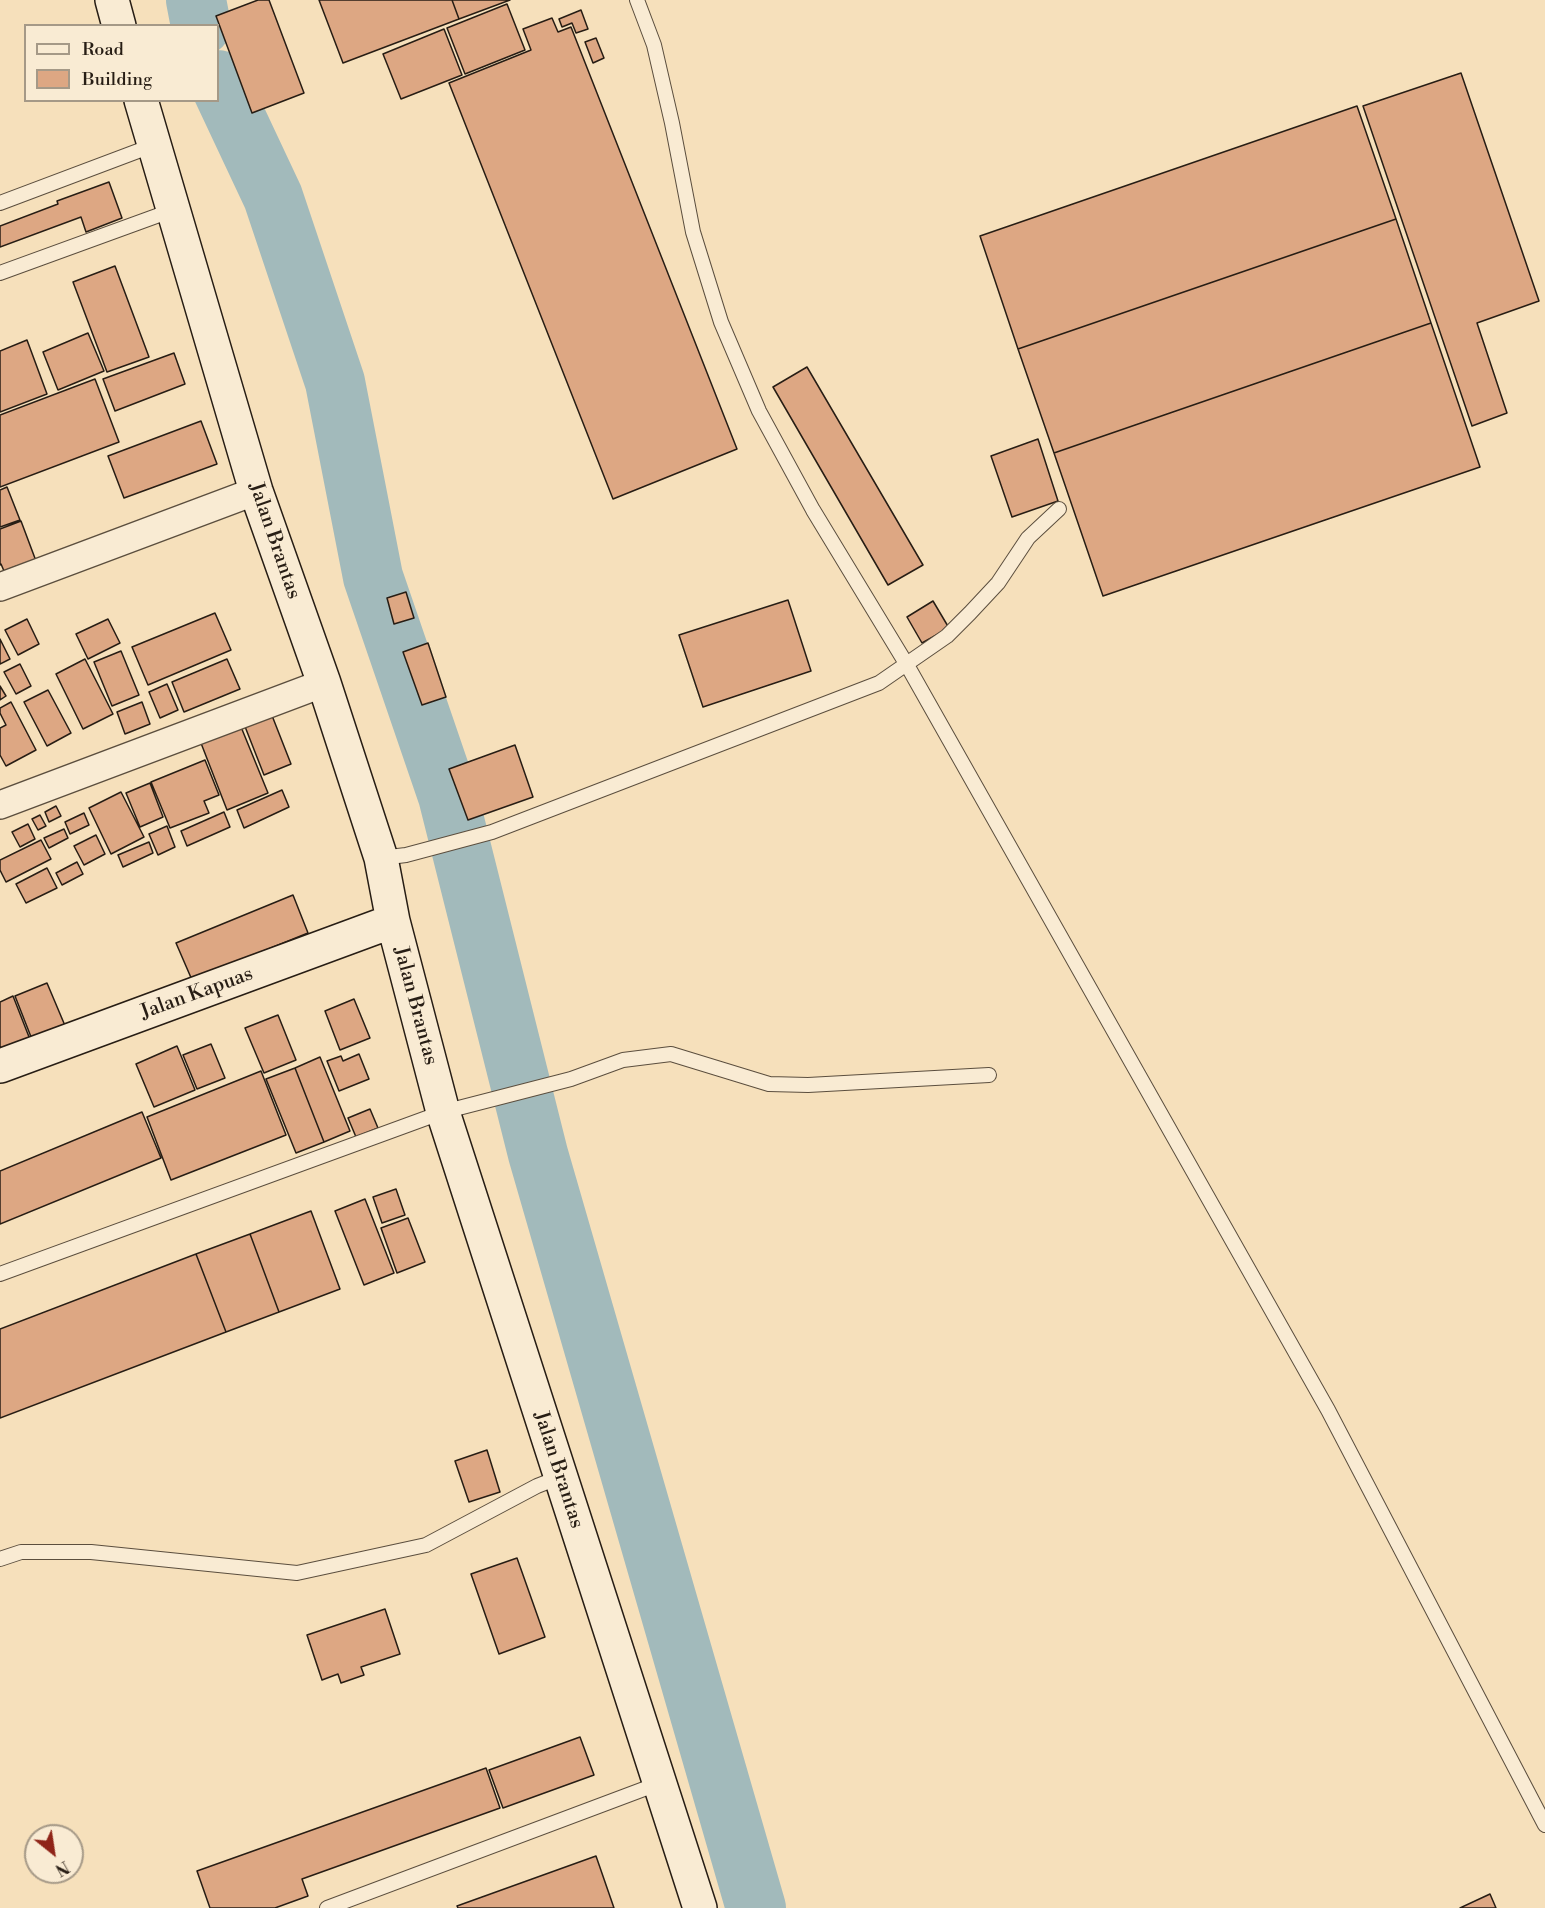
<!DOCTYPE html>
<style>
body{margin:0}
#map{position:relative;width:1545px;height:1908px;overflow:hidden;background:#f6e0bb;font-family:"Libre Bodoni",serif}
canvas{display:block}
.legend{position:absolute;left:24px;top:24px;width:195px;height:78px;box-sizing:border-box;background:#f9ebd3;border:2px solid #a59987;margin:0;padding:8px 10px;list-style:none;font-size:18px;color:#271d14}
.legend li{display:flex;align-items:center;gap:12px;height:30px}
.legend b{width:30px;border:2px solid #a59987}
.north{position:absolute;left:24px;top:1824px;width:60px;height:60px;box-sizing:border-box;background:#f9ebd3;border:2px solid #a59987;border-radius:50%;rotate:150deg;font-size:16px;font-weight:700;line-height:24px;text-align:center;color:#271d14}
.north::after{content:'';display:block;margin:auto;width:21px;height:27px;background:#8f2418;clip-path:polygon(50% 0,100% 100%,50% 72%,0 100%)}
</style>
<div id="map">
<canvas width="1545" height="1908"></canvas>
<ul class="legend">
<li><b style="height:8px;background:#f9ebd3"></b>Road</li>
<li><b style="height:16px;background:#dda783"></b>Building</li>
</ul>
<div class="north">N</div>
</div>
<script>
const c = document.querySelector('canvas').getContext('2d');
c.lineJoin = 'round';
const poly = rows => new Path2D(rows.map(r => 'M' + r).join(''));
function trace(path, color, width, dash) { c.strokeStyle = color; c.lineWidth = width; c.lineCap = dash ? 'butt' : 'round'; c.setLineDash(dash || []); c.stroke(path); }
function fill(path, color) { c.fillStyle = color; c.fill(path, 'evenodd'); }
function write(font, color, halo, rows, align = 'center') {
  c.font = font + ' "Libre Bodoni",serif'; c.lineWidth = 4.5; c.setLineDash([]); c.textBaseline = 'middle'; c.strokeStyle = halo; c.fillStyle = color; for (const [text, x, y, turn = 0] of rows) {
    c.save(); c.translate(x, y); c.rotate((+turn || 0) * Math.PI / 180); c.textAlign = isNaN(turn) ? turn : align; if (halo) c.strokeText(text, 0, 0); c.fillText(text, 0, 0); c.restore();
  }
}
trace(poly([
 [196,0,201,26],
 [218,80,273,197,335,382,373,577,448,796,538,1154,756,1908]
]), '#a2babb', 60);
const building = poly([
 [258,0,269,0,304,93,252,113,216,16,258,0],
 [319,0,452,0,459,19,343,63,319,0],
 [452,0,510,0,459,19,452,0],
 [507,4,525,50,465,74,447,28,507,4],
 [581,10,588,29,576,33,572,23,562,27,559,19,581,10],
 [552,18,558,32,571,27,737,449,613,499,449,83,531,50,523,29,552,18],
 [444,29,462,75,401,99,383,54,444,29],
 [596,38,604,58,593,63,585,42,596,38],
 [1461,73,1539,301,1477,323,1507,413,1472,426,1363,106,1461,73],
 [1357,106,1396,219,1018,349,980,236,1357,106],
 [109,182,122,218,86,232,81,217,0,247,0,226,58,204,57,201,109,182],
 [1396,219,1431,323,1054,453,1018,349,1396,219],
 [115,266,149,357,107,372,73,282,115,266],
 [1431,323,1480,467,1103,596,1054,453,1431,323],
 [88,333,104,371,58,390,43,352,88,333],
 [27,340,47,394,0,412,0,351,27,340],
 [174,353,185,384,115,411,103,379,174,353],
 [807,367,923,565,888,585,773,387,807,367],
 [95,379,119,442,0,487,0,415,95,379],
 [201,421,217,464,124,498,108,456,201,421],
 [1038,439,1058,501,1012,517,991,456,1038,439],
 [7,487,20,520,0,527,0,490,7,487],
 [21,521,36,561,18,568,17,566,4,571,1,564,0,565,0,529,21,521],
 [406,592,414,618,394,624,387,598,406,592],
 [788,600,811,671,703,707,679,635,788,600],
 [933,601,949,628,922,643,907,617,933,601],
 [215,613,231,650,148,685,132,647,215,613],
 [27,619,39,644,18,655,5,630,27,619],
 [108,619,120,643,88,659,76,634,108,619],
 [0,639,10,659,0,664,0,639],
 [428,643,446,697,422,705,403,652,428,643],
 [121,651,139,695,112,706,94,662,121,651],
 [85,659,113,714,83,729,56,674,85,659],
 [227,659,240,689,184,712,172,682,227,659],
 [20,664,31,686,16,694,4,672,20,664],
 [167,684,178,710,160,718,149,692,167,684],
 [0,686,6,696,0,700,0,686],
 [48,690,71,733,47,746,24,702,48,690],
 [11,702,36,750,6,766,0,755,0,728,6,725,0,713,0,708,11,702],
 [142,702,150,724,125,734,117,712,142,702],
 [271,713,291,764,264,775,244,724,271,713],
 [239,722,268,793,227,810,199,738,239,722],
 [515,745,533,797,468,820,449,769,515,745],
 [205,760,219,795,204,801,209,813,170,828,151,782,205,760],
 [150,783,163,817,140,827,126,793,150,783],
 [282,790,289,807,244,828,237,810,282,790],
 [121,792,144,837,111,854,89,808,121,792],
 [56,806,61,816,49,822,45,812,56,806],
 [224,812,230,827,187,846,181,831,224,812],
 [84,813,89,825,70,834,65,822,84,813],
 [40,815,46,826,38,830,32,819,40,815],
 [28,824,35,839,20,847,12,832,28,824],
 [167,826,175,847,158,855,149,834,167,826],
 [64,829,68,838,49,848,44,838,64,829],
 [96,835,105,854,84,865,74,846,96,835],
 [41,840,51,859,6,882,0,870,0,860,41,840],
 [149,842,153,853,123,867,118,855,149,842],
 [77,862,83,874,62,885,56,873,77,862],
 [47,868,57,888,26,903,16,884,47,868],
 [293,895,308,933,192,980,176,943,293,895],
 [47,983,66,1028,33,1042,15,996,47,983],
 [13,996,31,1042,3,1053,0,1046,0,1002,13,996],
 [354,999,370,1038,340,1050,325,1011,354,999],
 [278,1015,296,1060,264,1073,245,1028,278,1015],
 [211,1044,225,1078,197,1089,183,1055,211,1044],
 [177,1046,195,1090,154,1107,136,1064,177,1046],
 [359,1054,369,1079,339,1091,327,1061,341,1056,343,1061,359,1054],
 [320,1057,350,1131,324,1142,295,1068,320,1057],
 [295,1068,324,1142,296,1153,266,1079,295,1068],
 [261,1071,286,1135,171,1180,147,1117,261,1071],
 [370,1109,378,1128,356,1137,348,1118,370,1109],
 [142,1112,161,1158,0,1224,0,1171,142,1112],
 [396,1189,405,1215,382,1223,373,1197,396,1189],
 [365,1199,394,1273,364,1285,335,1211,365,1199],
 [311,1211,340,1289,279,1312,250,1234,311,1211],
 [408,1218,425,1262,397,1273,381,1228,408,1218],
 [250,1234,279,1312,226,1332,196,1254,250,1234],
 [196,1254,226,1332,0,1418,0,1329,196,1254],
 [487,1450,500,1492,469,1502,455,1461,487,1450],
 [517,1558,545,1637,499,1654,471,1574,517,1558],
 [385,1609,400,1654,361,1667,364,1675,341,1683,338,1674,322,1680,307,1635,385,1609],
 [580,1737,594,1775,503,1808,489,1770,580,1737],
 [486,1768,500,1808,302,1879,308,1896,275,1908,210,1908,197,1871,486,1768],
 [596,1856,614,1908,458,1908,457,1906,596,1856],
 [1490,1894,1496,1908,1460,1908,1490,1894]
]);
fill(building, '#dda783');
trace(building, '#271d14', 1.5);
const lane = poly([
 [637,0,654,45,672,123,693,232,721,322,759,411,813,510,907,665,1328,1410,1545,1825],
 [0,203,154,145],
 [0,273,173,210],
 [381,858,406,855,492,832,879,683,947,636,970,613,998,583,1028,538,1059,509],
 [0,1274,443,1112,571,1079,623,1060,671,1054,769,1084,808,1085,989,1075],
 [0,1559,21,1552,91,1552,297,1573,426,1545,537,1486,560,1477],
 [327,1908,660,1783]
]);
const street = poly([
 [0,587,256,491],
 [0,805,324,683]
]);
const secondary = poly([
 [112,0,119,26],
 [141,100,256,491,324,683,381,858,393,921,443,1112,700,1908],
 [0,1066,393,921]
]);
trace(lane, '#5b4e3e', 16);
trace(street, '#5b4e3e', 30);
trace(secondary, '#271d14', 36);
trace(lane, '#f9ebd3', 14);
trace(street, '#f9ebd3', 27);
trace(secondary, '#f9ebd3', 33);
write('20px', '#271d14', '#f9ebd3', [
 ["Jalan Brantas",274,541,71],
 ["Jalan Kapuas",197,994,-20],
 ["Jalan Brantas",415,1006,75],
 ["Jalan Brantas",558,1470,72]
]);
</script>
